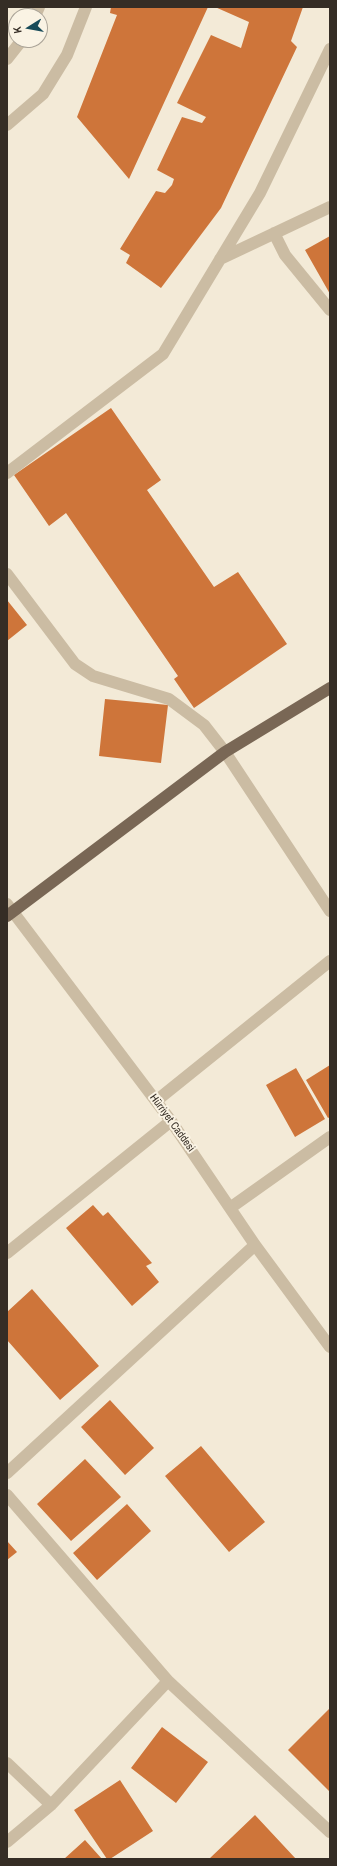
<!DOCTYPE html>
<meta charset="utf-8">
<style>
body{margin:0}
#map{position:relative;width:337px;height:1866px;overflow:hidden;background:#f3ead7;font-family:"Archivo Narrow",sans-serif}
canvas{display:block}
.frame{position:absolute;inset:0;border:8px solid #352d25;pointer-events:none}
.north{position:absolute;left:8px;top:8px;width:40px;height:40px;box-sizing:border-box;background:#faf3e4;border:1px solid #aba498;border-radius:50%;rotate:259deg;font-size:11px;font-weight:700;line-height:16px;text-align:center;color:#352d25}
.north::after{content:'';display:block;margin:auto;width:14px;height:18px;background:#184b59;clip-path:polygon(50% 0,100% 100%,50% 72%,0 100%)}
</style>
<div id="map">
<canvas width="337" height="1866"></canvas>
<div class="frame"></div>
<div class="north">K</div>
</div>
<script>
const c = document.querySelector('canvas').getContext('2d');
c.lineJoin = 'round';
function fill(path, color) { c.fillStyle = color; c.fill(path, 'evenodd'); }
const poly = rows => new Path2D(rows.map(r => 'M' + r).join(''));
function trace(path, color, width, dash) { c.strokeStyle = color; c.lineWidth = width; c.lineCap = dash ? 'butt' : 'round'; c.setLineDash(dash || []); c.stroke(path); }
function write(font, color, halo, rows, align = 'center') {
  c.font = font + ' "Archivo Narrow",sans-serif'; c.lineWidth = 4; c.setLineDash([]); c.textBaseline = 'middle'; c.strokeStyle = halo; c.fillStyle = color; for (const [text, x, y, turn = 0] of rows) {
    c.save(); c.translate(x, y); c.rotate((+turn || 0) * Math.PI / 180); c.textAlign = isNaN(turn) ? turn : align; if (halo) c.strokeText(text, 0, 0); c.fillText(text, 0, 0); c.restore();
  }
}
fill(poly([
 [111,7,208,7,129,179,77,117,117,15,110,13],
 [215,7,303,7,291,41,297,47,221,208,161,288,126,263,130,255,120,249,156,191,165,193,172,185,174,179,157,170,182,117,202,123,206,117,177,103,211,35,241,48,249,22],
 [330,236,330,294,305,250],
 [111,408,161,480,147,490,214,587,238,572,287,644,194,708,174,679,178,676,66,513,49,526,14,475],
 [7,600,27,625,7,641],
 [105,699,168,705,161,763,99,756],
 [330,1065,330,1117,328,1118,306,1080],
 [296,1068,325,1119,295,1137,266,1085],
 [93,1205,103,1216,108,1212,152,1263,146,1266,159,1282,132,1306,66,1228],
 [32,1289,99,1366,60,1400,7,1340,7,1312],
 [110,1400,154,1448,125,1475,81,1427],
 [201,1446,265,1522,229,1552,165,1476],
 [85,1459,121,1497,71,1541,37,1504],
 [127,1504,151,1531,97,1580,73,1553],
 [7,1541,17,1552,7,1560],
 [330,1708,330,1792,288,1750],
 [162,1727,208,1762,176,1803,131,1768],
 [120,1780,153,1831,110,1859,107,1859,74,1810],
 [255,1815,296,1859,209,1859],
 [85,1840,102,1859,64,1859]
]), '#ce753a');
trace(poly([
 [35,16,39,7],
 [7,59,22,40],
 [7,125,43,94,67,55,86,7],
 [274,233,285,255,330,310],
 [220,259,330,207],
 [7,473,163,354,260,193,330,49],
 [7,574,75,664,93,676,169,699,204,725,225,752,330,911],
 [7,904,171,1121,255,1245,330,1347],
 [156,1101,330,961],
 [230,1208,330,1137],
 [7,1253,171,1121],
 [7,1473,255,1245],
 [7,1495,168,1681,330,1832],
 [7,1763,51,1805],
 [7,1842,51,1805,168,1681]
]), '#cbbca3', 12);
trace(poly([
 [7,916,225,752,330,688]
]), '#796755', 12);
write('11px', '#352d25', '#faf3e4', [
 ["Hürriyet Caddesi",172,1123,54]
]);
</script>
